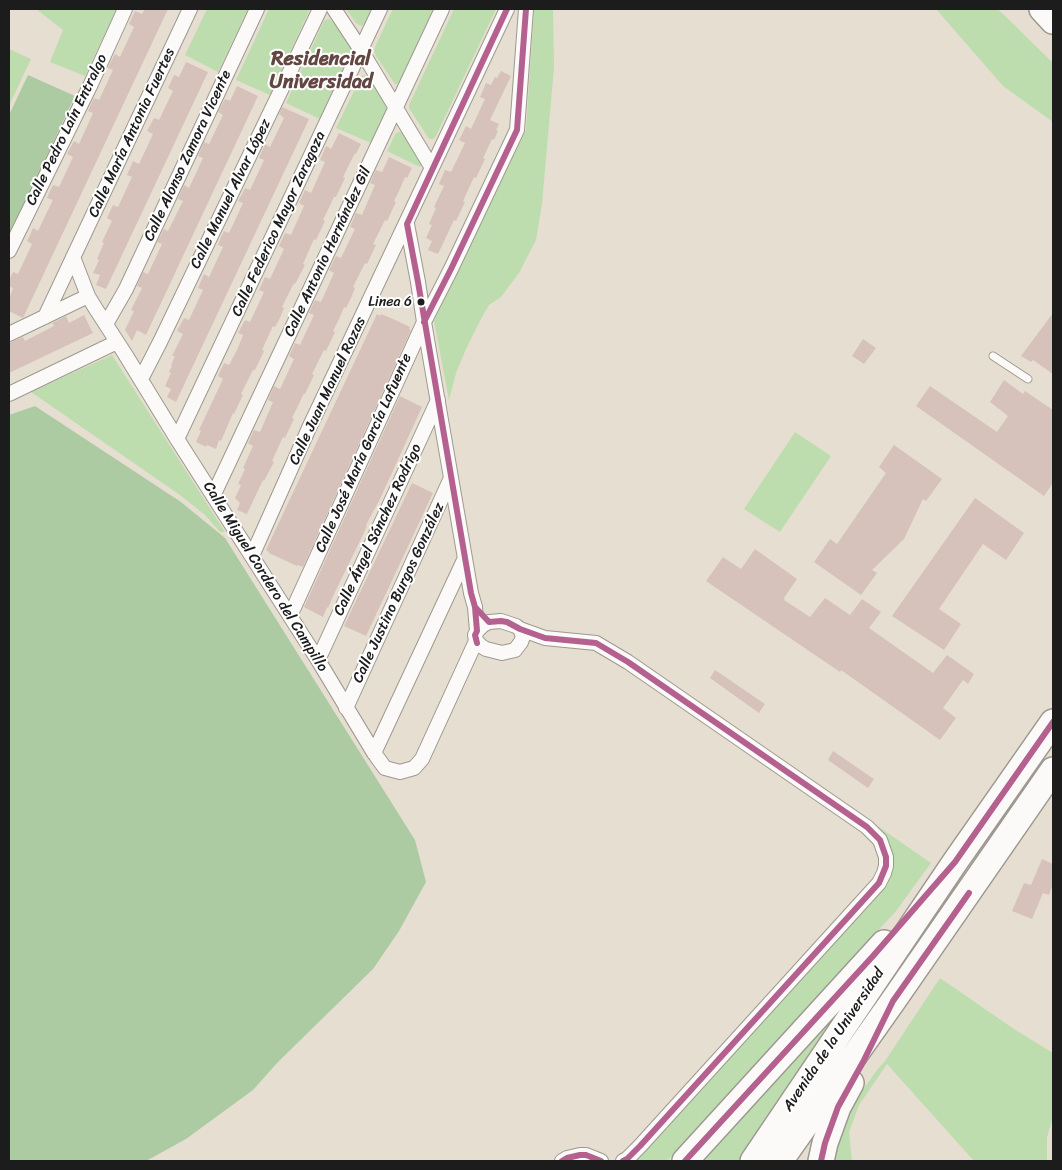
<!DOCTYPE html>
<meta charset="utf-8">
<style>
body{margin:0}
#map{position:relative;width:1062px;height:1170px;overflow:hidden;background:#e6ded0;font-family:Sriracha,sans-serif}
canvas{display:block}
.frame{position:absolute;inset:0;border:10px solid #1c1c1c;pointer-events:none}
</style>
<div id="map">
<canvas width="1062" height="1170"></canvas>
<div class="frame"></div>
</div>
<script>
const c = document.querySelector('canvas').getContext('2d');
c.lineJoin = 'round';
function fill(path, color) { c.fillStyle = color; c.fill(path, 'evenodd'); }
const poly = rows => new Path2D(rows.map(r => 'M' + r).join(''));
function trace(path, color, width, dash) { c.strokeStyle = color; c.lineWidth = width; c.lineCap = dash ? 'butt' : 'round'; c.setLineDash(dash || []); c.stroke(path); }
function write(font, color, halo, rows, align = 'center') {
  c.font = font + ' Sriracha,sans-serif'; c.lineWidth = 4; c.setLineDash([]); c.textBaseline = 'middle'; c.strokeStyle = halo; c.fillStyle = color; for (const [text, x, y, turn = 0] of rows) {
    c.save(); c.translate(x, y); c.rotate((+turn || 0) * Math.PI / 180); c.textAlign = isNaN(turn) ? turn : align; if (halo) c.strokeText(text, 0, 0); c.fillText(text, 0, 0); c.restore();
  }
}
fill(poly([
 [36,9,117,9,85,76,50,62,63,30],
 [207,9,248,9,218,72,185,55],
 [269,9,310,9,270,95,236,80],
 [346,9,373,9,367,21,362,26,359,25,356,23],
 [393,9,434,9,399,83,397,84,395,84,376,56,374,51,375,47],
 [454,9,496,9,436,136,433,139,429,139,409,108,409,105],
 [534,9,553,9,554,67,542,204,536,240,519,273,501,297,489,305,483,315,466,349,456,373,449,400,434,321,526,130],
 [936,9,997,9,1002,13,1053,63,1053,122,1003,86],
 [329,19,334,23,351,49,352,53,320,119,286,103,323,23,325,20],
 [9,49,31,59,9,106],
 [363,75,369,77,386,105,387,109,371,143,336,128,361,77],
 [399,132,402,132,422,162,420,167,387,151,396,133],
 [112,355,225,532,220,532,205,515,180,495,31,392],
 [795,432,831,456,780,532,744,509],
 [876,825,931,863,896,911,667,1161,635,1161,887,885,892,871,893,860,891,848,886,836],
 [865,978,740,1161,695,1161],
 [940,978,1014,1029,1053,1053,1053,1117,1047,1137,1047,1161,974,1161,887,1064,859,1105,849,1132,852,1161,834,1161,843,1130,857,1098,877,1070,885,1061]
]), '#bdddaf');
fill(poly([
 [28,75,75,96,9,237,9,115],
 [35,406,181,502,225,538,415,840,426,882,399,931,373,969,278,1062,253,1090,186,1139,146,1161,9,1161,9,415]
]), '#accba3');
fill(poly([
 [145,9,168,9,23,318,9,311,9,299,13,288,9,286,9,280,13,272,18,274,32,244,27,241,30,235,33,228,38,231,45,216,53,200,47,198,50,191,53,185,59,187,73,157,67,154,74,141,79,144,93,113,88,111,91,104,94,98,99,100,113,70,108,68,111,61,115,54,120,57,134,27,129,24,135,11,142,14],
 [186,62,208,72,106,289,96,285,100,275,93,273,99,260,97,259,104,243,102,242,112,221,107,218,113,205,118,207,132,177,127,175,133,161,139,164,153,134,147,131,154,118,159,120,173,91,168,88,174,75,179,77],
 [501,71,511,76,490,120,499,124,496,130,498,131,494,140,492,139,483,158,485,159,476,178,474,177,463,201,465,202,456,221,454,220,438,254,428,250,432,241,426,238,432,225,429,224,436,208,434,207,444,186,439,184,445,170,451,172,465,143,459,140,466,126,471,129,485,99,480,97,486,83,491,85,495,77,497,78],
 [237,86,258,96,146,335,137,330,132,341,125,330,134,311,131,310,142,288,137,286,143,272,148,274,162,244,157,242,164,229,168,231,183,201,178,199,184,185,189,188,203,158,198,156,204,142,209,144,223,115,218,112,225,99,230,101],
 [282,107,309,119,176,402,167,397,171,389,165,386,171,373,169,372,172,366,171,365,175,356,172,356,183,334,177,331,184,318,189,320,203,290,198,288,204,274,209,277,223,247,218,245,221,237,224,231,229,233,243,203,238,201,242,194,245,188,250,190,264,160,259,158,265,144,270,147,284,118,279,114],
 [339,133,361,144,356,154,355,153,343,177,345,178,336,197,334,197,323,220,325,221,316,240,314,239,303,264,305,265,295,284,294,283,282,307,284,308,280,318,275,327,273,326,262,350,264,351,255,370,253,370,241,394,243,395,234,414,233,413,221,441,219,440,216,449,207,445,206,447,196,442,201,431,199,430,223,379,218,376,224,363,229,365,237,350,243,335,238,333,245,320,250,322,264,292,259,290,265,277,270,279,284,249,279,246,285,233,291,235,304,206,299,203,305,190,311,193,325,162,320,160,326,146,331,149],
 [389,157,412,168,407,178,405,177,400,189,394,201,396,202,387,221,385,220,373,244,376,245,367,264,365,263,353,287,355,288,351,298,346,308,344,307,339,319,333,331,335,332,326,351,324,350,312,374,314,375,305,394,304,393,298,406,292,418,294,419,285,438,283,437,272,461,274,462,264,481,263,480,247,514,237,510,240,503,235,498,241,485,238,484,245,469,243,468,253,446,248,443,254,430,260,432,273,402,268,400,274,386,280,389,294,359,289,356,295,343,300,345,314,315,309,313,312,306,315,300,321,302,334,273,329,270,336,256,341,258,355,229,350,227,356,213,362,215,375,185,370,183,376,170,382,172],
 [1053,313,1053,374,1033,360,1031,362,1021,356],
 [377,314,380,316,381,314,393,319,410,327,409,329,411,330,303,567,298,565,297,566,269,553,269,552,266,550],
 [84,315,93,333,9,373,9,343,23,337,25,341,54,326,52,323,66,316,69,323],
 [863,339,876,348,864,364,852,356],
 [1004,380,1023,394,1025,391,1053,410,1053,483,1044,496,916,406,930,386,997,432,1008,416,990,402],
 [400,396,422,407,380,499,366,525,367,526,360,541,335,592,328,608,327,607,323,617,304,607],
 [894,445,942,479,926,501,923,499,904,539,872,570,877,573,861,595,814,562,830,539,837,544,886,473,879,467],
 [412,483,433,493,366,636,344,626],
 [975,498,1024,533,1006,560,983,544,939,609,961,624,944,650,892,616],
 [755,549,797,579,784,598,785,599,784,600,810,617,825,598,850,615,862,599,881,612,869,628,933,673,947,655,974,674,968,684,963,680,943,708,956,718,940,740,841,670,840,672,706,581,723,557,741,569],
 [715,670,765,704,759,713,710,678],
 [833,751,874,779,868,788,828,760],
 [1042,859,1053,864,1053,884,1049,895,1043,893,1032,919,1012,911,1024,883,1031,885]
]), '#d6c2ba');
const lane = poly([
 [993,356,1028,379]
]);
const street = poly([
 [334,9,361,50,432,168],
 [9,251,90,86,125,9],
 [73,257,88,296,94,306,125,354,177,439,318,660,374,753,385,768,400,772,414,768,422,759,476,641,475,635,477,631,475,607,471,593,424,322,418,282,407,224],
 [45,317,190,9],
 [106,324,126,289,257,9],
 [9,334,88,296],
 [141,379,160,342,320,9],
 [9,394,117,342],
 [177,439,380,9],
 [213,496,442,9],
 [252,556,309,428,507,9],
 [290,616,424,322,451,269,517,130,526,9],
 [520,629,545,638,596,643,628,662,867,827,880,840,886,857,886,866,884,873,879,883,640,1146,627,1159,623,1161],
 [476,641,481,646,486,649,502,653,515,650,521,642,523,636,520,629,516,626,501,621,489,622,483,625,477,631],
 [318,660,438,400],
 [346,708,451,478],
 [374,753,465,558],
 [562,1161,567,1158,580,1155,586,1155,601,1161]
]);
const highway = poly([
 [1042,9,1053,21],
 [685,1161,884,943],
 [753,1161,955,862,1053,722],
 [780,1161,893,1001,1053,770],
 [821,1161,825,1143,838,1107,851,1083]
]);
trace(lane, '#9d9991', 9);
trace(street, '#9d9991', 16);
trace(highway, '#9d9991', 28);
trace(lane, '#fbfaf8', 7);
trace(street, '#fbfaf8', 14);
trace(highway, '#fbfaf8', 25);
trace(poly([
 [424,322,451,269,517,130,526,9],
 [475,607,489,622,501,621,507,622,520,629,545,638,596,643,628,662,867,827,880,840,886,857,886,866,879,883,640,1146,627,1159,623,1161],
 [477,643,475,635,477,631,475,607,471,593,418,282,407,224,507,9],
 [562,1161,567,1158,580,1155,586,1155,601,1161],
 [685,1161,873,956,955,862,1053,722],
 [821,1161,825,1143,838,1107,863,1062,893,1001,969,893]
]), '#b5618f', 6);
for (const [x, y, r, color] of [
 [421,302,4.5,"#1c1c1c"]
]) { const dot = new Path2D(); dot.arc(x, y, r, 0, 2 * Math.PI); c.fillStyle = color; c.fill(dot); trace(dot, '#fff', 2); }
write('14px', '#1c1c1c', '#fff', [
 ["Linea 6",412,302]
], 'right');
write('15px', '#1c1c1c', '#fff', [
 ["Calle Pedro Laín Entralgo",67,130,-64],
 ["Calle María Antonia Fuertes",132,133,-65],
 ["Calle Alonso Zamora Vicente",188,156,-65],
 ["Calle Manuel Alvar López",231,194,-64],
 ["Calle Federico Mayor Zaragoza",279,224,-65],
 ["Calle Antonio Hernández Gil",328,252,-65],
 ["Calle Juan Manuel Rozas",328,391,-65],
 ["Calle José María García Lafuente",364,453,-66],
 ["Calle Ángel Sánchez Rodrigo",378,530,-65],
 ["Calle Miguel Cordero del Campillo",265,577,58],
 ["Calle Justino Burgos González",399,593,-65],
 ["Avenida de la Universidad",834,1040,-56]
]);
write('bold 20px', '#634642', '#fff', [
 ["Residencial",321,60],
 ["Universidad",321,83]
]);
</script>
